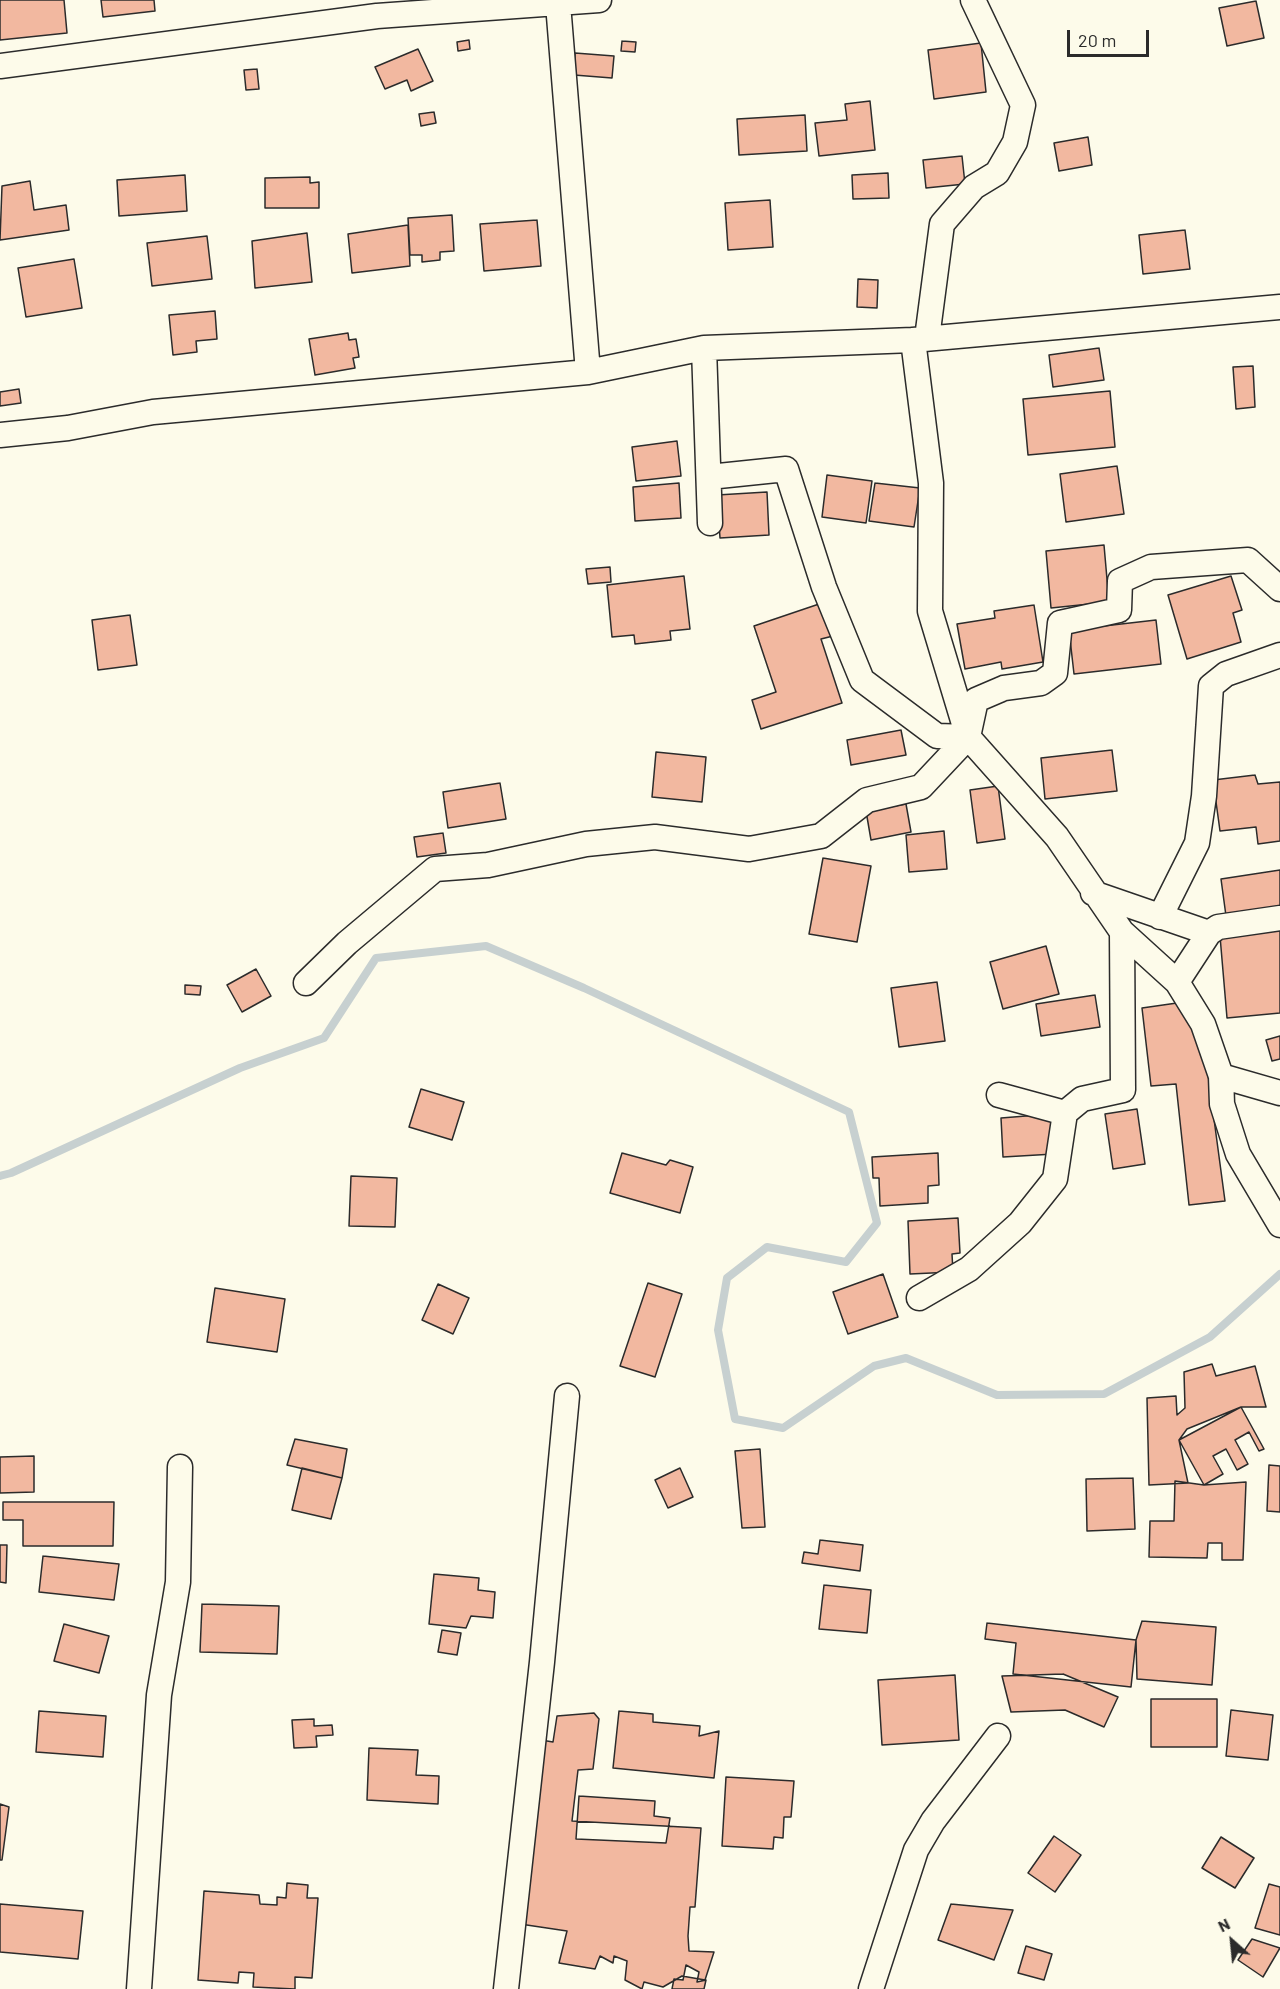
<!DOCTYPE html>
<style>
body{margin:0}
#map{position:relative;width:1280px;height:1989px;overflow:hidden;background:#fdfbea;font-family:Barlow,sans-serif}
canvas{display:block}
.north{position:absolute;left:1202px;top:1911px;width:60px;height:60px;-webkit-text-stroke:4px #fdfbea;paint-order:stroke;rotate:333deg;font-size:16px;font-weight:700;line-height:24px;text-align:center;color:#2b2b2b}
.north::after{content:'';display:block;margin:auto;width:21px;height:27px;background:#2b2b2b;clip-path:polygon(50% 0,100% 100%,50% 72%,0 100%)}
.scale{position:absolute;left:1067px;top:30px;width:82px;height:27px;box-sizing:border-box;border:3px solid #2b2b2b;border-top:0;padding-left:8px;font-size:18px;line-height:21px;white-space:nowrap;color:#2b2b2b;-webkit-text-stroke:4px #fdfbea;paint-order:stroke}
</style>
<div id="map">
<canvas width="1280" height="1989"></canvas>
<div class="north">N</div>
<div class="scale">20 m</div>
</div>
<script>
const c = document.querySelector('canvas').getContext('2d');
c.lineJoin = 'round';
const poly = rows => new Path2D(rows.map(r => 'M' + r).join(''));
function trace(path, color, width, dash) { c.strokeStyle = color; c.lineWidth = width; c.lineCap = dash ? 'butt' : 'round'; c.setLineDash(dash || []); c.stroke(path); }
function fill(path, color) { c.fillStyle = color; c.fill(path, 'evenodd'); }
trace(poly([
 [0,1176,11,1173,240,1068,324,1038,376,958,486,946,584,988,849,1112,877,1223,846,1262,767,1247,727,1278,718,1330,735,1419,783,1428,874,1366,906,1358,997,1395,1104,1394,1210,1337,1280,1274]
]), '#c7d0d0', 8);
const building = poly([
 [0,0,64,0,67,33,0,40,0,0],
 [101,0,154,0,155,11,103,17,101,0],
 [1256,1,1264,38,1227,46,1219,8,1256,1],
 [469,40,470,49,458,51,457,42,469,40],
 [622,41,636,42,635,52,621,51,622,41],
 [981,43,986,92,934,99,928,50,981,43],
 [418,49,433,81,411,91,407,80,385,89,375,67,418,49],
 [575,53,614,56,612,78,574,75,575,53],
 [257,69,259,89,246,90,244,70,257,69],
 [870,101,875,150,819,156,815,123,847,120,845,104,870,101],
 [434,112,436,123,421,126,419,114,434,112],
 [805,115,807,151,739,155,737,119,805,115],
 [1088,137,1092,165,1059,171,1054,143,1088,137],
 [962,156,965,184,926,188,923,160,962,156],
 [888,173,889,198,853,199,852,175,888,173],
 [185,175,187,211,119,216,117,180,185,175],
 [310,177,310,183,319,182,319,208,265,208,265,178,310,177],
 [30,181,34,210,66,205,69,230,0,240,2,186,30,181],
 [770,200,773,247,728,250,725,203,770,200],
 [452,215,454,251,440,252,440,260,422,262,422,255,410,255,408,218,452,215],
 [537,220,541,266,484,271,480,224,537,220],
 [408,225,410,266,352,273,348,234,408,225],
 [1185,230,1190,269,1143,274,1139,235,1185,230],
 [307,233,312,282,255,288,252,241,307,233],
 [207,236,212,279,152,286,147,243,207,236],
 [74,259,82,308,26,317,18,268,74,259],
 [858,279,878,280,877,308,857,307,858,279],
 [215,311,217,339,196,341,197,352,173,355,169,315,215,311],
 [348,333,349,340,356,339,359,357,353,358,355,368,315,375,309,339,348,333],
 [1099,348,1104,380,1053,387,1049,355,1099,348],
 [1253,366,1255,407,1236,409,1233,367,1253,366],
 [19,389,21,403,0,406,0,392,19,389],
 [1110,391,1115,447,1028,455,1023,399,1110,391],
 [677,441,681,476,636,481,632,447,677,441],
 [1117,466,1124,514,1066,522,1060,474,1117,466],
 [827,475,872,481,866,523,822,517,827,475],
 [679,483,681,518,635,521,633,487,679,483],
 [875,483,920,488,914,527,869,521,875,483],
 [767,492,769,535,720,538,717,495,767,492],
 [1104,545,1109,602,1051,608,1046,551,1104,545],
 [610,567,611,582,588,584,586,569,610,567],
 [684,576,690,629,670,631,671,640,635,644,634,635,612,637,607,585,684,576],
 [1231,576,1242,610,1233,613,1241,642,1187,659,1168,595,1231,576],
 [822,603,833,636,821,639,842,703,761,729,752,700,776,692,754,626,822,603],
 [1034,605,1043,662,1002,669,1001,662,965,669,957,624,995,618,994,611,1034,605],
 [130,615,137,665,98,670,92,620,130,615],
 [1156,620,1161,664,1074,674,1069,630,1156,620],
 [901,730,906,755,851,765,847,740,901,730],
 [1112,750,1117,791,1045,799,1041,758,1112,750],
 [656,752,706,757,702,802,652,797,656,752],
 [1255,775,1258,784,1280,782,1280,841,1258,844,1256,827,1220,831,1213,780,1255,775],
 [500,783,506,819,448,828,443,792,500,783],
 [998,786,1005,839,977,843,970,790,998,786],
 [906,804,911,832,871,840,866,811,906,804],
 [944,831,947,869,909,872,906,835,944,831],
 [443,833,446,853,417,857,414,837,443,833],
 [823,858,871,866,857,942,809,934,823,858],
 [1280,870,1280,909,1226,916,1221,879,1280,870],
 [1280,930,1280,1013,1227,1018,1220,936,1280,930],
 [1046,946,1059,994,1003,1009,990,962,1046,946],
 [256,969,271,996,242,1012,227,985,256,969],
 [937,982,945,1041,899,1047,891,988,937,982],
 [185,985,201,986,200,995,185,994,185,985],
 [1095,995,1100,1027,1041,1036,1036,1004,1095,995],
 [1198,1000,1225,1201,1189,1205,1176,1084,1151,1086,1142,1008,1198,1000],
 [1280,1036,1280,1059,1272,1061,1266,1040,1280,1036],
 [421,1089,464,1102,452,1140,409,1127,421,1089],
 [1137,1109,1145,1164,1113,1169,1105,1114,1137,1109],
 [1051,1114,1054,1154,1003,1157,1001,1118,1051,1114],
 [622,1153,666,1165,670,1160,693,1167,680,1213,610,1193,622,1153],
 [938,1153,939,1185,928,1186,928,1203,880,1206,879,1178,873,1178,872,1157,938,1153],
 [351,1176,397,1178,395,1227,349,1226,351,1176],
 [958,1218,960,1253,952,1254,953,1272,910,1274,908,1221,958,1218],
 [883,1274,898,1317,848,1334,833,1292,883,1274],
 [648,1283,682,1294,655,1377,620,1366,648,1283],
 [438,1284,469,1298,453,1334,422,1320,438,1284],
 [215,1288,285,1299,277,1352,207,1342,215,1288],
 [1212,1364,1216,1376,1255,1366,1266,1407,1241,1407,1187,1429,1179,1440,1188,1483,1149,1485,1147,1398,1176,1396,1177,1415,1185,1408,1184,1372,1212,1364],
 [1241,1407,1264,1449,1259,1451,1249,1432,1235,1440,1248,1464,1237,1470,1226,1449,1213,1456,1223,1474,1204,1485,1179,1440,1241,1407],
 [295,1439,347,1449,342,1478,287,1465,295,1439],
 [760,1449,765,1527,742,1528,735,1451,760,1449],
 [34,1456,34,1492,0,1493,0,1457,34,1456],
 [1269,1465,1280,1466,1280,1512,1267,1511,1269,1465],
 [302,1468,342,1478,331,1519,292,1510,302,1468],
 [680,1468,693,1497,668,1508,655,1480,680,1468],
 [1133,1478,1135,1529,1087,1531,1086,1479,1133,1478],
 [1175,1481,1204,1485,1246,1482,1243,1560,1222,1560,1222,1543,1208,1543,1207,1558,1149,1557,1150,1521,1174,1521,1175,1481],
 [3,1502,114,1502,113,1546,23,1546,23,1520,3,1520,3,1502],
 [820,1540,863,1545,860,1571,802,1563,804,1552,818,1554,820,1540],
 [0,1545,7,1545,6,1583,0,1582,0,1545],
 [43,1556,119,1564,114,1600,39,1592,43,1556],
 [434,1574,479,1578,478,1590,495,1592,493,1618,471,1616,466,1628,429,1624,434,1574],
 [824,1585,871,1590,867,1633,819,1629,824,1585],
 [202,1604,279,1606,277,1654,200,1652,202,1604],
 [1142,1621,1216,1627,1212,1685,1137,1679,1136,1640,1142,1621],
 [987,1623,1136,1640,1131,1687,1013,1674,1016,1643,985,1639,987,1623],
 [64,1624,109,1636,99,1673,54,1661,64,1624],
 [442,1630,461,1633,457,1655,438,1652,442,1630],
 [1063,1674,1118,1697,1104,1727,1065,1710,1011,1712,1002,1676,1063,1674],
 [955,1675,959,1740,882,1745,878,1680,955,1675],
 [1151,1699,1217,1699,1217,1747,1151,1747,1151,1699],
 [1231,1710,1273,1715,1268,1760,1226,1756,1231,1710],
 [39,1711,106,1716,103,1757,36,1752,39,1711],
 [619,1711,653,1714,653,1722,700,1726,699,1736,719,1731,714,1778,613,1768,619,1711],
 [594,1713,599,1719,593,1769,578,1770,572,1821,701,1828,695,1907,690,1907,688,1936,689,1951,714,1952,705,1980,682,1976,663,1987,644,1982,642,1989,625,1980,627,1961,614,1956,613,1963,600,1956,595,1969,559,1963,567,1931,520,1924,541,1740,553,1742,557,1716,594,1713],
 [314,1719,314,1726,332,1725,333,1735,316,1736,317,1747,294,1748,292,1720,314,1719],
 [369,1748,418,1750,416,1775,439,1776,438,1804,367,1800,369,1748],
 [726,1777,794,1781,791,1817,784,1817,783,1838,774,1837,773,1849,722,1846,726,1777],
 [579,1796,655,1801,654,1816,670,1818,666,1843,576,1839,579,1796],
 [0,1804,9,1807,2,1860,0,1860,0,1804],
 [1054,1836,1081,1855,1055,1892,1028,1873,1054,1836],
 [1221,1837,1254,1858,1235,1888,1202,1868,1221,1837],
 [287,1883,308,1885,307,1898,318,1898,312,1978,295,1977,295,1989,253,1987,254,1973,239,1972,238,1983,198,1980,204,1891,259,1895,260,1904,277,1905,277,1897,286,1898,287,1883],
 [1269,1884,1280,1887,1280,1935,1255,1928,1269,1884],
 [0,1904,83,1911,78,1959,0,1952,0,1904],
 [951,1904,1013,1910,994,1960,938,1940,951,1904],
 [1252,1939,1280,1948,1263,1977,1238,1960,1252,1939],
 [1026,1946,1052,1954,1044,1980,1018,1973,1026,1946],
 [686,1965,699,1972,697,1982,706,1980,704,1989,672,1989,674,1979,683,1980,686,1965]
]);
fill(building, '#f2b8a0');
trace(building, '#2b2b2b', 1.5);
const street = poly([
 [558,4,588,372],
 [0,66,377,16,599,0],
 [927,338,942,224,974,187,997,173,1015,142,1023,105,973,0],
 [913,340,931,483,930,611,968,737,1057,837,1122,932,1177,982,1203,1024,1221,1076,1222,1104,1238,1154,1280,1225],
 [704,348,710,523],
 [0,435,68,428,153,412,588,372,704,348,913,340,1280,307],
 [709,477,786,469,824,587,862,680,937,736,968,737],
 [1093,893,1209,933],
 [1160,917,1197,843,1204,796,1211,686,1226,674,1280,655],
 [1177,982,1209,933,1218,927,1280,918],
 [306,983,347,943,435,869,488,865,586,844,655,837,749,849,821,836,867,800,921,787,968,737,976,700,1004,688,1041,683,1055,673,1060,623,1119,610,1120,581,1151,567,1248,560,1280,589],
 [1221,1076,1280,1093],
 [999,1095,1065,1113],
 [919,1298,969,1269,1020,1223,1055,1179,1065,1113,1082,1099,1123,1090,1122,932],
 [139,1989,159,1695,178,1582,180,1467],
 [506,1989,542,1662,567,1396],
 [871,1989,916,1850,933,1821,998,1736]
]);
trace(street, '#2b2b2b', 27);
trace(street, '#fdfbea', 24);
</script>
